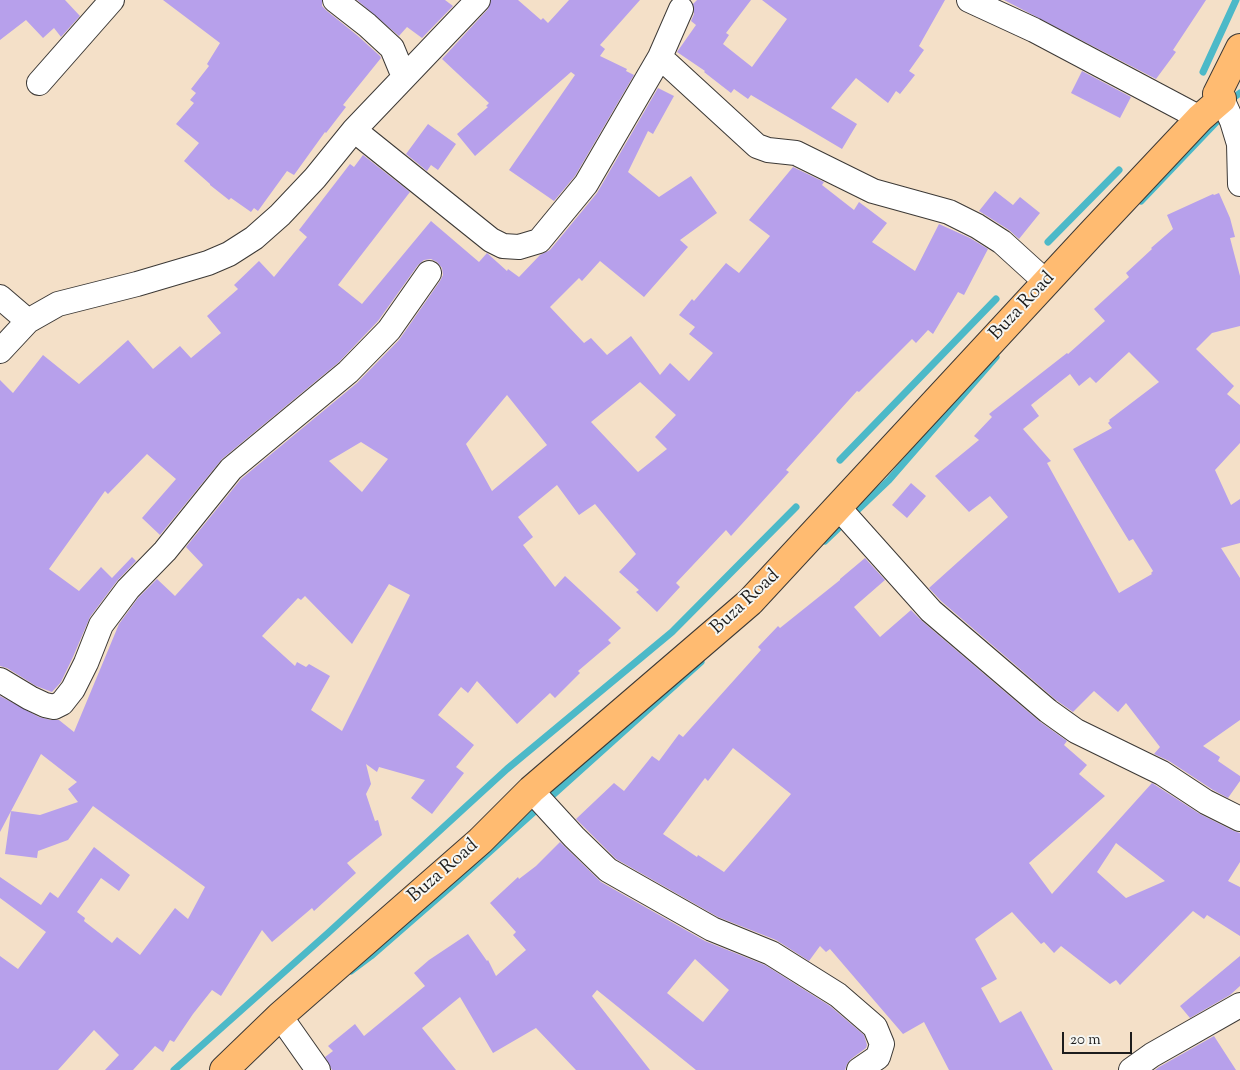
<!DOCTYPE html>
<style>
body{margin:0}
#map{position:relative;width:1240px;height:1070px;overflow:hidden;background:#f4e0c8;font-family:"Sorts Mill Goudy",serif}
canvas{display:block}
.scale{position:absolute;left:1062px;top:1032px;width:70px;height:22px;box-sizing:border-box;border:2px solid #1c1c1c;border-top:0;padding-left:6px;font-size:15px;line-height:18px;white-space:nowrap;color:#1c1c1c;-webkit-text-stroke:4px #f6f6f2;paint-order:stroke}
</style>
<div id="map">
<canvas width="1240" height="1070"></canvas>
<div class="scale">20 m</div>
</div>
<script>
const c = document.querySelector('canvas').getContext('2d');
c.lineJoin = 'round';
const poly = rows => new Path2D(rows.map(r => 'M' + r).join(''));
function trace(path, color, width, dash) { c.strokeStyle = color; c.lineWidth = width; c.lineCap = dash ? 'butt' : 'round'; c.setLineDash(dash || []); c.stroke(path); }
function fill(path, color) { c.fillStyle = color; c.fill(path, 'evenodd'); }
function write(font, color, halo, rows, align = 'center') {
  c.font = font + ' "Sorts Mill Goudy",serif'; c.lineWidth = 4; c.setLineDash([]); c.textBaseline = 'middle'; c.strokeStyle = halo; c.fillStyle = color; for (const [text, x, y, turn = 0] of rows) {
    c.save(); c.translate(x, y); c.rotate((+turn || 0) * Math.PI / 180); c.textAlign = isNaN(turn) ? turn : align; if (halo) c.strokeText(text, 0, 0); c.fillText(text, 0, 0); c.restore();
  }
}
trace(poly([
 [1203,72,1236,0],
 [1229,101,1240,93],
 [1141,201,1221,117],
 [1048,242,1119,170],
 [840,460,996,299],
 [825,541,889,480,996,357],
 [351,971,371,956,457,881,701,662],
 [174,1070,328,933,507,769,672,632,796,507]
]), '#4cb9c8', 7);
fill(poly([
 [0,0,65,0,80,16,61,37,54,28,43,38,26,20,0,40],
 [163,0,322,0,322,6,327,11,358,36,380,56,381,58,343,105,346,107,326,133,325,132,294,175,287,171,258,211,254,208,251,212,231,198,229,200,210,185,210,184,184,161,199,143,176,124,194,103,190,100,196,93,191,89,209,66,207,64,220,43],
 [357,0,445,0,453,6,422,38,407,27,399,36],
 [491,0,518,0,541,20,543,18,548,23,569,0,640,0,600,45,605,49,600,56,627,69,626,71,634,75,575,176,554,201,509,170,575,75,571,72,475,156,457,134,488,107,486,106,489,103,442,59,488,9],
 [697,0,751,0,726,33,729,35,723,44,752,67,787,19,762,0,945,0,919,46,924,50,909,71,915,75,900,94,896,91,888,103,856,78,831,108,857,124,842,149,751,95,748,99,734,89,731,93,704,72,705,71,677,52,696,25,691,21,694,14,693,4],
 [1004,0,1206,0,1173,50,1176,52,1156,79],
 [1082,71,1131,97,1120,118,1071,93],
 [658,88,674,96,653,134,648,131,628,172,659,197,691,176,717,213,680,240,688,247,644,297,600,261,582,281,579,278,550,307,584,343,591,338,607,355,631,336,660,375,670,363,689,381,713,353,689,334,695,327,679,315,692,299,694,301,726,263,739,273,770,236,749,220,793,167,824,182,822,185,854,210,859,202,887,223,872,242,915,271,939,224,970,238,988,249,964,295,958,292,933,334,928,330,916,343,912,339,859,392,857,391,786,470,789,472,731,536,726,530,676,583,680,587,657,612,636,592,639,590,619,572,636,554,595,504,579,515,557,485,518,517,533,537,523,545,555,587,565,576,621,628,608,640,611,643,578,671,580,673,555,698,550,693,517,724,477,681,468,693,461,687,438,715,474,745,456,767,464,773,432,814,411,798,425,780,379,767,377,772,366,764,371,784,366,794,375,821,378,820,382,835,347,863,356,873,314,911,312,908,272,942,262,930,221,996,212,990,193,1014,174,1042,170,1040,163,1052,155,1046,133,1070,105,1070,119,1055,94,1030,58,1070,0,1070,0,956,18,969,46,932,0,898,0,877,41,905,50,892,58,898,94,847,130,875,119,891,101,878,77,912,85,918,84,921,112,943,117,937,140,955,175,908,188,919,205,887,93,806,68,840,38,851,37,858,5,854,11,811,40,815,78,802,68,789,77,782,41,754,0,832,0,696,39,717,51,720,59,720,74,732,119,624,138,598,157,579,175,596,203,565,186,547,241,479,357,383,399,340,440,281,443,275,442,268,437,262,431,259,424,260,418,265,378,321,339,362,222,459,160,535,142,518,176,479,147,454,108,494,105,491,49,569,79,591,101,567,112,578,132,557,136,561,117,581,90,617,73,657,61,682,52,692,36,686,7,668,0,666,0,380,13,393,43,355,79,384,128,340,153,369,180,346,191,358,221,333,207,316,238,289,234,285,259,261,274,277,307,237,299,230,350,164,354,167,363,155,410,192,338,285,362,304,431,221,479,262,487,253,507,271,508,269,519,277,540,255,550,250,597,193],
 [640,382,676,415,655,437,667,449,638,472,591,422],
 [507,395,547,445,492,491,466,444],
 [361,442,388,459,362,492,329,461],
 [389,584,410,595,342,731,311,710,330,676,309,664,306,667,297,662,295,666,262,636,298,598,301,600,305,596,352,644],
 [428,124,456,144,438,170,431,165,427,171,406,154],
 [995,191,1013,205,1020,197,1040,213,1019,239,1009,230,979,211],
 [1219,193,1230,218,1235,237,1230,238,1240,276,1240,326,1212,333,1196,349,1234,386,1227,394,1240,405,1240,443,1215,470,1231,505,1240,499,1240,543,1221,548,1240,578,1240,720,1203,746,1220,757,1218,761,1240,776,1240,781,1228,798,1213,790,1169,761,1154,754,1160,747,1126,703,1118,712,1094,691,1073,712,1056,700,941,601,929,588,1008,517,990,496,969,512,935,476,979,440,974,436,992,417,989,414,1067,353,1068,354,1105,321,1094,309,1129,277,1126,273,1152,249,1151,248,1173,229,1167,215,1213,194,1214,195],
 [1129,352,1159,382,1109,420,1110,421,1108,423,1112,428,1073,449,1129,541,1133,539,1153,571,1151,573,1152,574,1119,593,1047,463,1051,461,1023,429,1039,416,1031,405,1070,374,1079,386,1090,377,1096,383],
 [911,483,926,496,907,518,892,505],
 [865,558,885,580,854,607,880,637,911,610,922,621,1039,721,1067,741,1064,745,1087,765,1079,774,1105,796,1029,863,1052,894,1152,783,1200,814,1234,831,1240,833,1240,862,1228,881,1240,887,1240,936,1207,915,1204,919,1193,911,1120,985,1116,980,1110,984,1061,946,1054,953,1044,942,1041,944,1012,912,975,939,997,979,981,988,1000,1023,1021,1011,1053,1070,949,1070,924,1022,903,1034,830,949,826,952,820,946,809,961,776,940,718,917,616,859,576,819,614,783,624,791,652,756,659,761,679,734,683,737,761,650,758,647,778,626,780,628,840,580,840,579],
 [733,748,791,794,724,872,698,855,697,857,663,834,705,778,708,781],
 [1116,843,1165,881,1126,898,1097,872],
 [560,842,601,882,705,941,765,965,830,1006,864,1035,867,1045,866,1048,851,1059,847,1064,845,1070,696,1070,597,990,592,996,650,1070,576,1070,536,1028,493,1053,460,997,422,1028,456,1070,332,1070,325,1057,333,1051,328,1046,355,1024,364,1036,425,986,414,973,429,960,468,934,487,961,488,960,496,976,526,950,513,935,516,932,490,903,518,877,519,879,536,866],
 [695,959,729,990,703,1022,667,993],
 [1240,956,1240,986,1230,995,1190,1018,1180,1006],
 [1214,1036,1236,1070,1155,1070,1159,1067]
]), '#b7a0eb');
const minor = poly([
 [335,0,367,25,392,48,404,77],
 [969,0,1034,30,1200,118],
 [660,57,757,146,768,150,796,153,873,191,949,212,977,226,1002,242,1046,282],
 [39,83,112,0],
 [1222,99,1232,121,1239,144,1240,184],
 [354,130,491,240,503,246,519,247,539,241,586,184,660,57,681,9],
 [0,297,28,321],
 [0,351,28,321,58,304,137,284,208,263,229,254,254,238,280,215,315,178,354,130,478,0],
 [838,507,931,611,1048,711,1076,731,1162,773,1206,802,1240,819],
 [0,680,30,698,45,705,54,707,62,703,73,689,86,663,101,625,128,589,165,551,231,469,348,372,389,330,429,273],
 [531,790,574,837,608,870,712,929,771,953,838,995,875,1027,882,1044,878,1057,859,1070],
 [280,1016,318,1070],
 [1131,1070,1152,1055,1240,1005]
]);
const major = poly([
 [1217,94,1240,48],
 [224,1070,280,1016,480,841,531,790,750,602,1090,235,1200,118,1222,99,1217,94]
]);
trace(minor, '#3c3936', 26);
trace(major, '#3c3936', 30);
trace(minor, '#fff', 24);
trace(major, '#ffbb71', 28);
write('19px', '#1c1c1c', '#f6f6f2', [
 ["Buza Road",1023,307,-47],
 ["Buza Road",746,603,-43],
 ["Buza Road",444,872,-41]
]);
</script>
